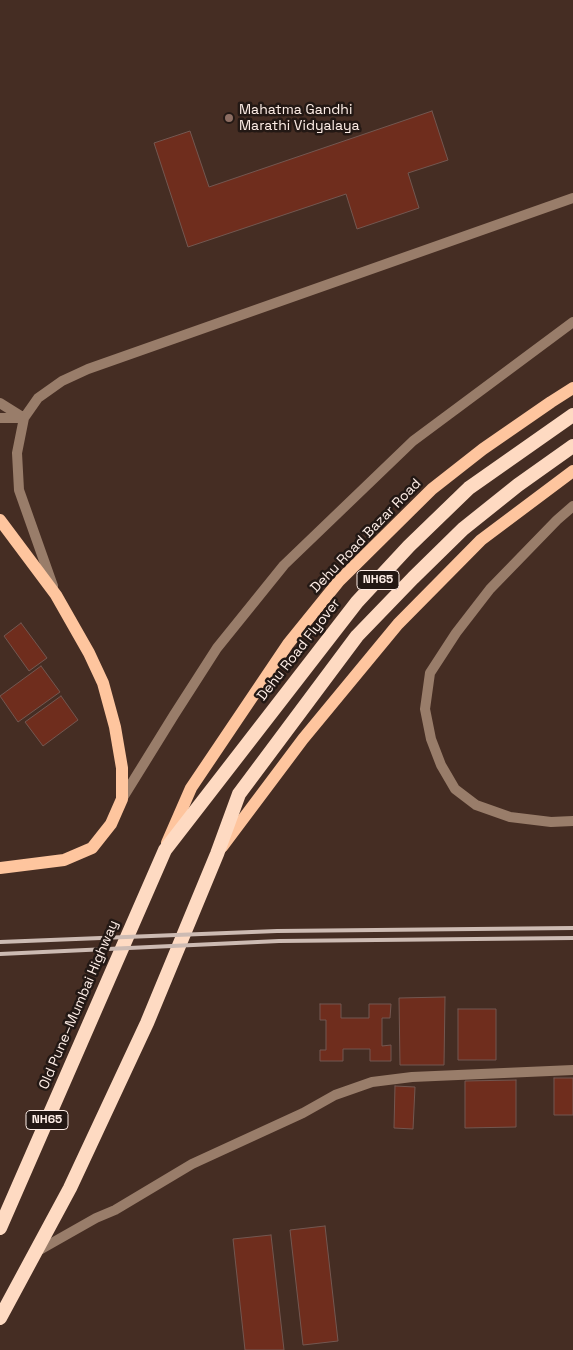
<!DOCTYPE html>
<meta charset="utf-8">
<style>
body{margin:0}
canvas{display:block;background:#452d23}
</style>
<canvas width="573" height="1350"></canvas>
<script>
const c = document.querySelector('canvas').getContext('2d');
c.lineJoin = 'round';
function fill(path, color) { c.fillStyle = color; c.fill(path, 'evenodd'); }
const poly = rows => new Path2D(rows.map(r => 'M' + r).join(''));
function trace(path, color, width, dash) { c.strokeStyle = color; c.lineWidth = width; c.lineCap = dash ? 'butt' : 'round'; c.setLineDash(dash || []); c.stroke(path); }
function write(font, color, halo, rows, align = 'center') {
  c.font = font + ' "Space Grotesk",sans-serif'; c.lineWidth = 5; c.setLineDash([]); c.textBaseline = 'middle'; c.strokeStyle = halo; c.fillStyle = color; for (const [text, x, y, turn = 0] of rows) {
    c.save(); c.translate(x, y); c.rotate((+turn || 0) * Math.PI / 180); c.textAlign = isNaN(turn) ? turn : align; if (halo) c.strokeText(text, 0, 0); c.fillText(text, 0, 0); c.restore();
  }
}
const building = poly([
 [432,111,448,160,408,173,419,208,357,229,346,194,188,247,154,143,190,131,209,187,432,111],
 [21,623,47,658,29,671,4,636,21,623],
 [41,666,60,692,18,722,0,696,41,666],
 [61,696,78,720,43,746,25,722,61,696],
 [445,997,444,1065,400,1065,399,998,445,997],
 [320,1004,341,1004,341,1018,369,1018,369,1004,391,1004,390,1018,382,1018,382,1046,391,1045,391,1061,370,1061,370,1049,343,1049,343,1061,320,1061,320,1050,326,1050,326,1020,320,1020,320,1004],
 [458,1009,496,1009,496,1060,458,1060,458,1009],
 [554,1078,573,1078,573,1115,554,1115,554,1078],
 [516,1080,516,1127,465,1128,465,1081,516,1080],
 [395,1086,415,1087,413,1129,394,1128,395,1086],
 [325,1226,338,1341,303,1345,290,1230,325,1226],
 [271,1235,284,1350,245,1350,233,1239,271,1235]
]);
fill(building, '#6f2d1d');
trace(building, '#735750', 1);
trace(poly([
 [36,1252,96,1218,115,1210,192,1164,303,1113,335,1095,372,1082,412,1077,573,1070]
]), '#997d6a', 10);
trace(poly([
 [0,403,24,418],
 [0,418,23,418],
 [573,506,557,520,490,589,456,633,430,673,425,709,431,739,441,765,455,789,476,805,510,817,551,822,573,821],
 [53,586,19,490,17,453,24,418,38,398,62,381,88,369,573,198],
 [122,799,174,715,217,648,284,565,413,441,573,322]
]), '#997d6a', 10);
trace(poly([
 [0,520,56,595,89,653,103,683,115,727,122,768,122,799,111,824,92,848,64,860,0,868],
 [167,843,191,788,288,644,339,581,432,489,483,449,551,402,573,388],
 [222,847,303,739,398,624,481,540,573,471]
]), '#fec59e', 12);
trace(poly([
 [0,1228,165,850,357,602,409,546,469,488,573,415],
 [0,1318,70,1188,147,1023,217,854,239,794,357,636,413,578,463,529,518,485,573,446]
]), '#fedac2', 14);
trace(poly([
 [0,942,277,931,573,928],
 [0,954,279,941,573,938]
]), '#cdbbb3', 4);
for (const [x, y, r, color] of [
 [229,118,5,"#8d6e63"]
]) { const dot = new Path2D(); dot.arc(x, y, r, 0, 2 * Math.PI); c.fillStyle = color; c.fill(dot); trace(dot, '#231814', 2); }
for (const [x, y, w] of [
 [378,580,42],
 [47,1120,42]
]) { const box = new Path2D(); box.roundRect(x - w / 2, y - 9.5, w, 19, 4); c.fillStyle = '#231814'; c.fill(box); trace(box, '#feeee7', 1); }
write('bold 12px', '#feeee7', null, [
 ["NH65",378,580],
 ["NH65",47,1120]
]);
write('14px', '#feeee7', '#231814', [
 ["Mahatma Gandhi",239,110],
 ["Marathi Vidyalaya",239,126]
], 'left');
write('14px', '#feeee7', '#231814', [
 ["Dehu Road Bazar Road",366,536,-46],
 ["Dehu Road Flyover",299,650,-52],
 ["Old Pune–Mumbai Highway",79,1005,-67]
]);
</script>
